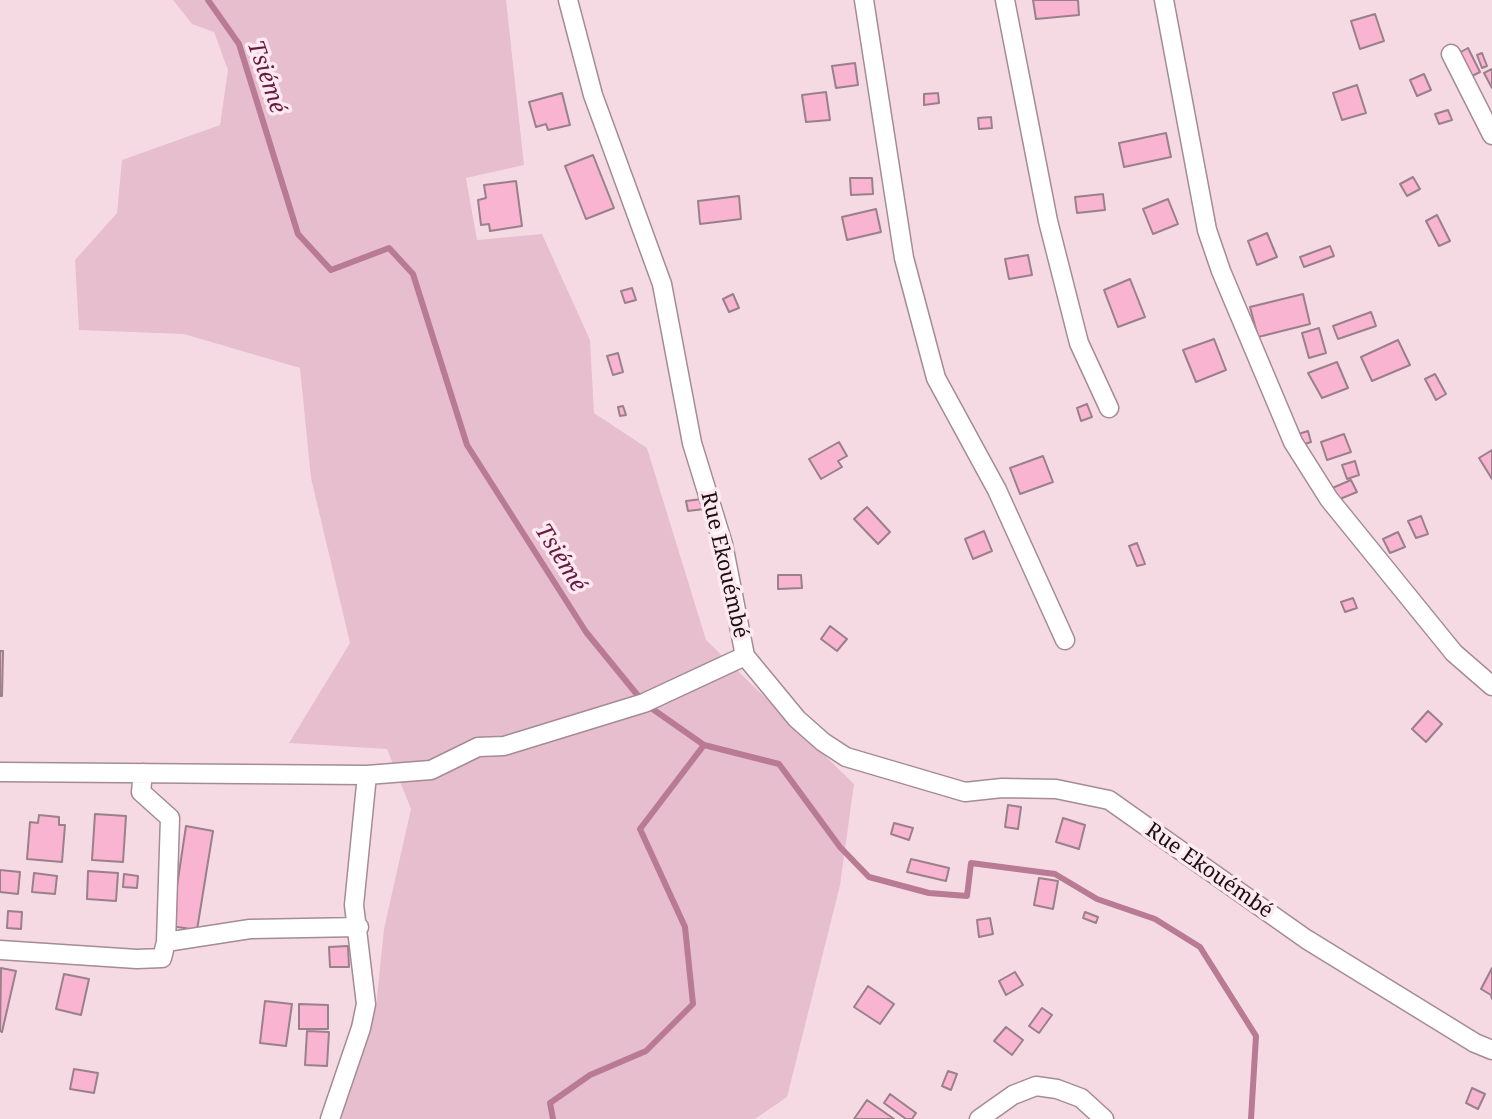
<!DOCTYPE html>
<meta charset="utf-8">
<style>
body{margin:0}
canvas{display:block;background:#f5dae4}
</style>
<canvas width="1492" height="1119"></canvas>
<script>
const c = document.querySelector('canvas').getContext('2d');
c.lineJoin = 'round';
function fill(path, color) { c.fillStyle = color; c.fill(path, 'evenodd'); }
const poly = rows => new Path2D(rows.map(r => 'M' + r).join(''));
function trace(path, color, width, dash) { c.strokeStyle = color; c.lineWidth = width; c.lineCap = dash ? 'butt' : 'round'; c.setLineDash(dash || []); c.stroke(path); }
function write(font, color, halo, rows, align = 'center') {
  c.font = font + ' "Noto Serif",serif'; c.lineWidth = 7; c.setLineDash([]); c.textBaseline = 'middle'; c.strokeStyle = halo; c.fillStyle = color; for (const [text, x, y, turn = 0] of rows) {
    c.save(); c.translate(x, y); c.rotate((+turn || 0) * Math.PI / 180); c.textAlign = isNaN(turn) ? turn : align; if (halo) c.strokeText(text, 0, 0); c.fillText(text, 0, 0); c.restore();
  }
}
fill(poly([
 [173,0,506,0,524,165,466,178,477,240,542,234,590,340,594,413,647,448,706,640,854,784,840,885,787,1097,755,1119,341,1119,376,1007,384,929,411,809,387,749,289,743,350,643,311,478,300,368,184,334,79,330,75,260,117,213,122,160,220,125,228,70,214,32,192,24]
]), '#e7bece');
trace(poly([
 [208,0,239,44,298,234,331,270,389,248,413,274,467,445,586,632,644,703,704,745,640,829,685,927,693,1004,646,1051,590,1075,550,1103,553,1119],
 [704,745,779,764,840,847,869,877,929,893,967,896,971,863,1055,874,1097,899,1155,919,1200,947,1256,1036,1251,1119]
]), '#b97a94', 6);
const building = poly([
 [1033,0,1078,0,1079,15,1036,19,1033,0],
 [1375,14,1384,41,1360,49,1351,21,1375,14],
 [1468,48,1480,72,1470,77,1459,53,1468,48],
 [1482,53,1487,66,1482,68,1477,55,1482,53],
 [855,63,858,85,836,88,832,66,855,63],
 [1492,69,1492,88,1484,73,1492,69],
 [1424,74,1431,90,1417,96,1410,80,1424,74],
 [1357,85,1366,113,1342,120,1333,93,1357,85],
 [826,92,830,120,806,122,802,95,826,92],
 [562,93,570,125,548,130,546,124,536,127,529,102,562,93],
 [938,93,939,103,924,105,924,94,938,93],
 [1448,110,1452,120,1439,124,1435,114,1448,110],
 [991,117,992,128,979,129,978,118,991,117],
 [1166,133,1171,157,1124,167,1119,143,1166,133],
 [593,155,614,208,586,219,565,166,593,155],
 [1413,177,1420,189,1407,196,1400,184,1413,177],
 [850,178,872,178,873,194,851,195,850,178],
 [516,181,522,226,490,231,489,224,481,225,478,200,486,198,484,185,516,181],
 [1103,194,1105,210,1077,213,1075,197,1103,194],
 [739,196,741,219,700,224,698,201,739,196],
 [1168,199,1178,224,1153,234,1143,209,1168,199],
 [876,209,881,232,847,240,842,217,876,209],
 [1437,215,1450,241,1439,246,1426,221,1437,215],
 [1267,233,1277,257,1257,265,1248,241,1267,233],
 [1330,246,1334,256,1304,267,1300,257,1330,246],
 [1028,255,1032,275,1009,279,1005,259,1028,255],
 [1130,279,1145,317,1118,327,1104,290,1130,279],
 [632,288,636,300,625,303,621,291,632,288],
 [733,294,739,308,729,312,723,299,733,294],
 [1303,294,1310,324,1258,337,1250,307,1303,294],
 [1371,312,1376,326,1338,339,1333,326,1371,312],
 [1319,328,1326,353,1309,358,1302,333,1319,328],
 [1214,339,1226,370,1196,382,1183,350,1214,339],
 [1398,340,1410,365,1372,381,1361,357,1398,340],
 [618,353,623,372,613,375,607,356,618,353],
 [1337,362,1348,388,1322,398,1308,373,1337,362],
 [1435,374,1446,394,1436,400,1425,379,1435,374],
 [1087,404,1092,417,1081,421,1077,408,1087,404],
 [623,406,626,415,620,416,618,407,623,406],
 [1308,431,1311,442,1299,446,1295,435,1308,431],
 [1344,434,1351,452,1327,460,1321,442,1344,434],
 [839,442,847,456,838,461,842,467,821,479,809,459,839,442],
 [1492,450,1492,479,1479,458,1492,450],
 [1043,456,1053,482,1020,494,1010,468,1043,456],
 [1355,461,1359,475,1347,479,1342,465,1355,461],
 [1351,480,1357,492,1335,501,1330,489,1351,480],
 [702,499,704,509,688,511,686,501,702,499],
 [867,507,890,532,878,544,854,519,867,507],
 [1421,516,1428,534,1416,538,1408,521,1421,516],
 [984,531,992,551,973,559,965,539,984,531],
 [1398,532,1405,547,1390,553,1383,539,1398,532],
 [1137,543,1145,564,1137,566,1129,546,1137,543],
 [778,575,801,575,802,588,778,589,778,575],
 [1353,598,1357,608,1345,612,1341,602,1353,598],
 [830,626,847,639,837,651,821,639,830,626],
 [0,651,3,651,2,696,0,696,0,651],
 [1428,711,1442,724,1426,742,1412,729,1428,711],
 [1008,805,1021,807,1018,829,1005,827,1008,805],
 [95,814,126,816,123,862,92,860,95,814],
 [39,815,59,817,59,825,65,825,62,862,27,859,30,822,38,823,39,815],
 [1063,818,1085,825,1079,849,1056,842,1063,818],
 [894,823,913,828,909,840,891,834,894,823],
 [186,826,213,831,197,930,171,926,186,826],
 [911,859,949,868,946,881,907,872,911,859],
 [0,870,20,872,18,894,0,892,0,870],
 [88,871,118,873,116,901,87,899,88,871],
 [34,873,57,876,55,894,32,892,34,873],
 [124,874,138,876,137,888,123,887,124,874],
 [1039,878,1058,881,1053,909,1034,905,1039,878],
 [8,911,22,912,21,929,7,928,8,911],
 [1085,912,1098,917,1096,923,1083,918,1085,912],
 [990,918,993,934,979,937,977,920,990,918],
 [348,946,349,967,330,967,329,947,348,946],
 [1,968,16,971,2,1032,0,1031,1,968],
 [1492,968,1492,999,1491,995,1481,989,1492,968],
 [1015,972,1023,985,1006,995,999,981,1015,972],
 [64,974,89,979,81,1015,56,1009,64,974],
 [868,986,894,1004,880,1024,854,1007,868,986],
 [265,1001,292,1004,286,1046,260,1043,265,1001],
 [299,1004,328,1005,328,1029,299,1029,299,1004],
 [1042,1008,1052,1015,1039,1033,1029,1026,1042,1008],
 [1006,1027,1023,1040,1012,1055,994,1041,1006,1027],
 [307,1031,329,1032,327,1066,305,1065,307,1031],
 [74,1069,98,1073,94,1093,70,1089,74,1069],
 [948,1071,957,1074,951,1090,942,1086,948,1071],
 [1472,1088,1485,1094,1478,1109,1466,1103,1472,1088],
 [890,1094,916,1113,912,1119,906,1119,884,1103,890,1094],
 [867,1100,894,1119,854,1119,867,1100]
]);
fill(building, '#f8b4d0');
trace(building, '#99808a', 2);
const street = poly([
 [568,0,593,95,662,284,692,443,723,544,745,656,797,719,823,742,846,757,965,792,1002,788,1056,789,1109,800,1306,939,1475,1043,1492,1050],
 [864,0,904,258,936,378,997,490,1065,640],
 [1005,0,1048,221,1079,343,1109,408],
 [1164,0,1207,230,1221,271,1293,442,1329,499,1454,653,1492,686],
 [1451,54,1492,135],
 [0,772,367,775,431,770,478,747,504,746,644,703,745,656],
 [143,773,141,792,170,818,166,942],
 [0,950,137,959,162,958,166,942,250,929,359,927],
 [330,1119,361,1028,366,1004,354,905,367,775],
 [979,1119,1013,1095,1036,1086,1057,1089,1081,1098,1104,1119]
]);
trace(street, '#a48b94', 21);
trace(street, '#fff', 18);
write('21px', '#191013', '#ffe9f1', [
 ["Rue Ekouémbé",724,565,77],
 ["Rue Ekouémbé",1209,871,35]
]);
write('italic 23px', '#661a41', '#ffe9f1', [
 ["Tsiémé",266,77,71],
 ["Tsiémé",560,558,58]
]);
</script>
